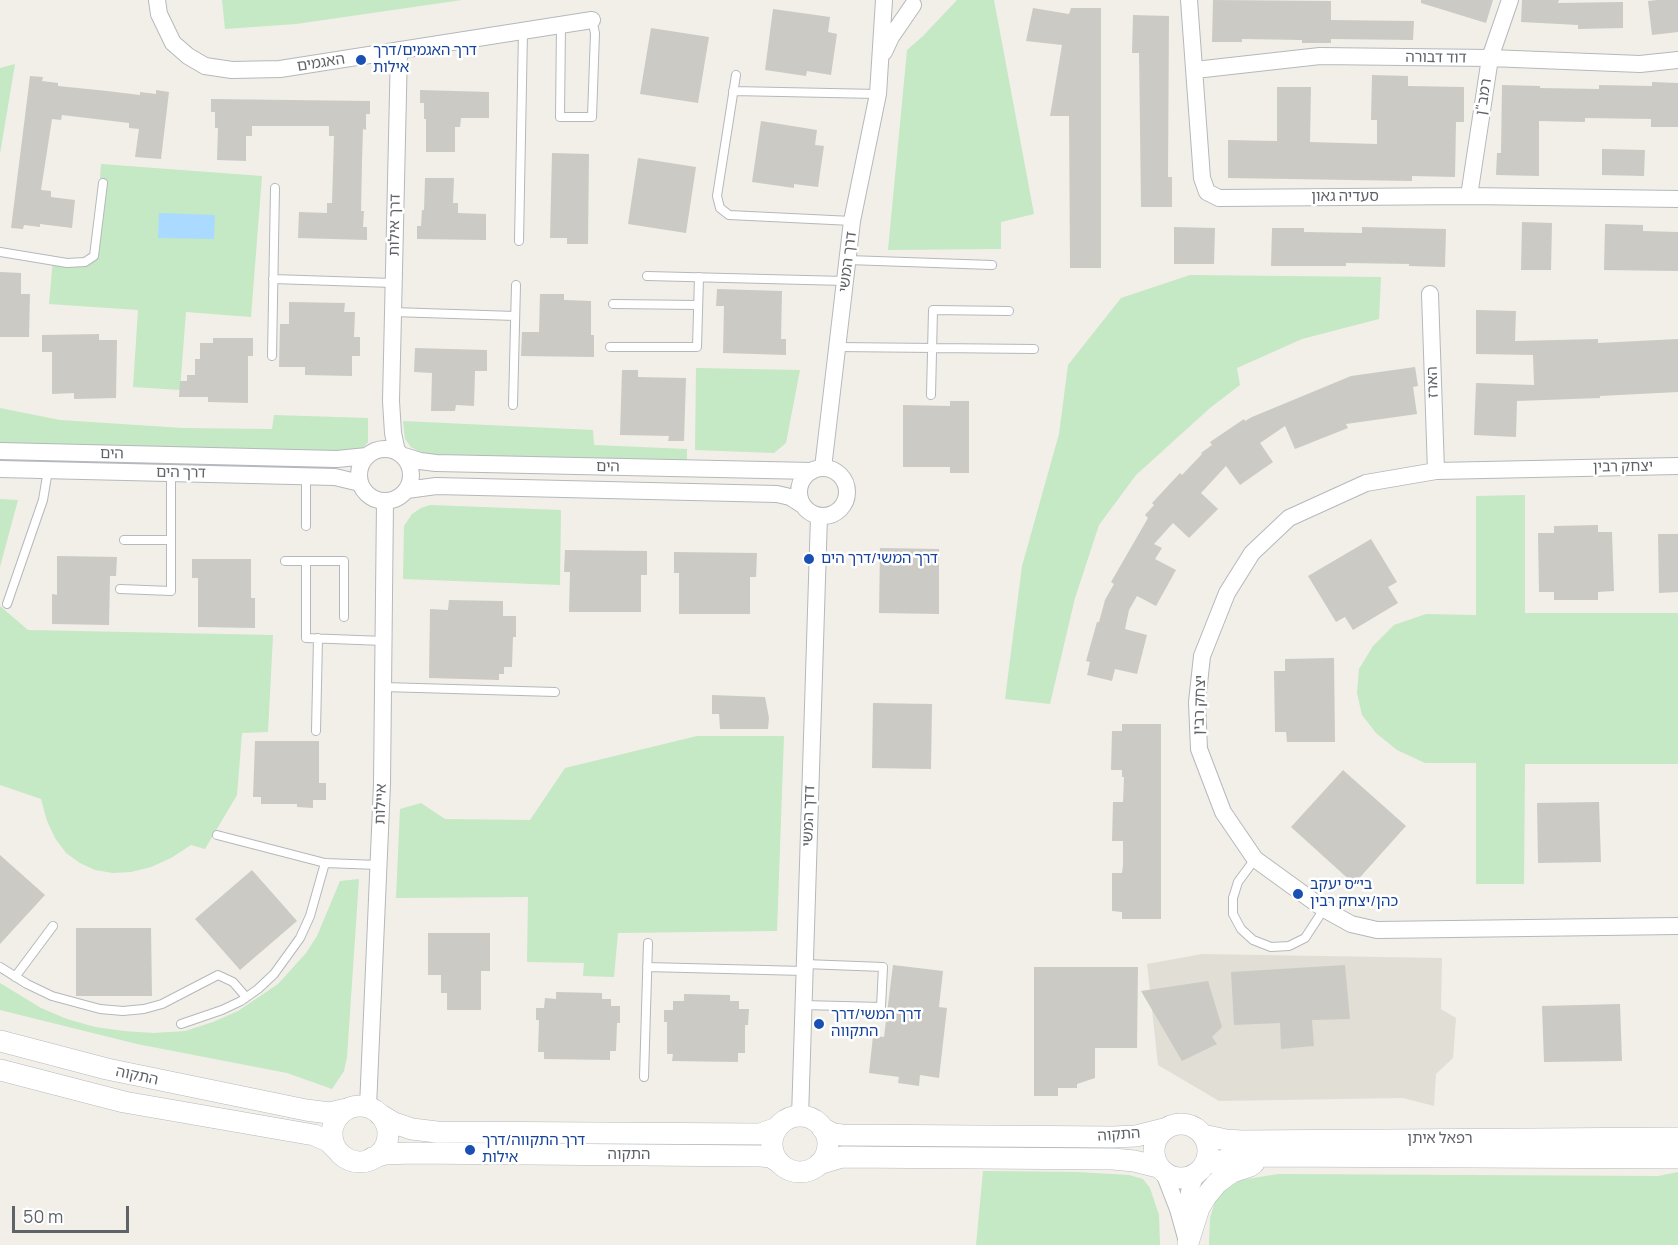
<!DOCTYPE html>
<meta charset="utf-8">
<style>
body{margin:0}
#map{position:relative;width:1678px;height:1245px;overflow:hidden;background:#f1efe8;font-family:Manrope,sans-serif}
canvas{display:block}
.scale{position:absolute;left:12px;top:1206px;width:117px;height:27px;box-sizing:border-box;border:3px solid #5f6368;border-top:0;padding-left:8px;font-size:18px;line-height:21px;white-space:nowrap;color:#5f6368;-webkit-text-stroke:4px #fff;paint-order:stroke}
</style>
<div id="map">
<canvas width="1678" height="1245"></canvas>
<div class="scale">50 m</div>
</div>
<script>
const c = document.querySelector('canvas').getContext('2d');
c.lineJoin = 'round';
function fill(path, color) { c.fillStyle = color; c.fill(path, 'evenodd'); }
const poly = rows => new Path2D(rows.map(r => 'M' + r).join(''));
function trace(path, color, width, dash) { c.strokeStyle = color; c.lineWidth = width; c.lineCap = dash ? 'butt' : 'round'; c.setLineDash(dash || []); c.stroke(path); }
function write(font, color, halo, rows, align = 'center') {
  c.font = font + ' Manrope,"Noto Sans Hebrew",sans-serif'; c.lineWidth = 5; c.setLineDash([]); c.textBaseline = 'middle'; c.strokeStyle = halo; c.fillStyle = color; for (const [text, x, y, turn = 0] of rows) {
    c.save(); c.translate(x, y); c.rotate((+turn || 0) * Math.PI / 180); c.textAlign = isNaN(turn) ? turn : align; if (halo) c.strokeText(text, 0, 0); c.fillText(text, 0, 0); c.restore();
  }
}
fill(poly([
 [1202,954,1442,958,1441,1009,1456,1018,1453,1058,1436,1074,1434,1106,1403,1098,1219,1101,1158,1065,1147,964]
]), '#e1ded6');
fill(poly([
 [222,0,462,0,296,24,225,29],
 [957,0,994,0,1034,214,1001,222,1001,249,888,250,907,50,923,36],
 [15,64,0,154,0,68],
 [101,164,262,176,251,317,186,312,180,390,133,387,138,310,49,304,53,259,94,262],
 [1190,275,1381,277,1379,319,1302,339,1237,368,1240,385,1210,408,1136,475,1099,525,1075,598,1050,704,1005,699,1022,566,1059,434,1068,365,1121,298],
 [696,368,800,370,786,443,774,453,695,450],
 [0,408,60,420,183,428,272,429,274,415,368,418,368,442,357,455,0,444],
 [403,421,593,430,594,445,687,449,687,466,424,455,411,447,405,439],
 [1525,495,1525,613,1678,613,1678,764,1525,764,1524,884,1476,884,1476,763,1425,763,1397,750,1376,733,1362,715,1357,693,1359,669,1373,646,1394,625,1426,614,1476,615,1476,496],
 [0,499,18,500,0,567],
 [430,505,561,510,560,585,403,579,404,526,412,514,421,508],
 [0,606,28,630,273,635,268,732,242,733,237,795,205,849,191,845,171,858,151,867,131,872,113,873,95,870,80,863,66,853,55,838,47,821,41,799,0,785],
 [697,736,784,736,777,931,618,933,614,977,583,976,584,963,527,962,528,897,396,898,400,809,421,803,445,819,530,820,565,768],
 [359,879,347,1057,344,1071,332,1089,287,1073,137,1044,0,1010,0,983,41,1008,67,1019,95,1027,124,1031,154,1033,185,1031,213,1022,238,1011,278,984,306,953,317,936,340,881],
 [983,1171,1077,1172,1129,1175,1143,1179,1150,1188,1159,1215,1160,1245,976,1245],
 [1678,1172,1678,1245,1209,1245,1210,1218,1215,1202,1224,1190,1241,1180,1278,1174,1658,1176]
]), '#c5e8c5');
fill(poly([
 [159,213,215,215,214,239,158,238]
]), '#aadaff');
fill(poly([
 [1213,0,1331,1,1331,20,1414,21,1413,40,1331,39,1331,43,1302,43,1302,40,1242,39,1242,42,1212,42],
 [1421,0,1493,0,1486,23,1421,3],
 [1522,0,1559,0,1558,3,1623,2,1623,28,1578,29,1578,25,1521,22],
 [1657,0,1678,0,1678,32,1652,35,1648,1],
 [1033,8,1069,14,1071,8,1101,8,1101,268,1070,268,1069,116,1050,116,1062,45,1026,41],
 [773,9,830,17,828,32,837,34,831,75,807,71,806,76,765,70],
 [1133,15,1169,16,1168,177,1172,177,1172,207,1141,207,1139,53,1132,53],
 [651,28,709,37,698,103,640,94],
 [1372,75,1408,76,1408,86,1464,87,1464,122,1456,122,1455,177,1412,176,1412,181,1228,178,1228,140,1277,141,1277,87,1311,87,1310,142,1377,144,1377,120,1371,120],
 [30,76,43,77,42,81,58,83,58,86,107,91,140,95,140,92,156,94,156,90,169,92,161,159,135,157,139,129,129,128,129,123,62,115,61,120,52,119,41,190,51,191,51,197,75,200,72,228,40,224,40,227,24,225,23,229,11,228],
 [1652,82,1678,83,1678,127,1651,127,1651,119,1585,118,1585,122,1539,121,1539,176,1496,175,1497,153,1501,153,1502,85,1540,86,1540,88,1599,89,1599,85,1652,86],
 [420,90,489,92,489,118,461,118,460,127,455,127,455,152,426,152,426,119,424,119,424,103,420,103],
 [211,99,370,101,370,114,366,114,366,130,363,129,362,162,361,211,364,211,363,227,367,227,367,240,298,238,299,212,327,213,327,203,332,203,334,136,329,136,329,126,252,126,252,136,246,136,246,161,217,160,218,128,215,128,215,112,211,112],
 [761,121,817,130,815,145,824,146,818,187,794,184,794,188,752,182],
 [1602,149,1645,150,1644,176,1602,175],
 [552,153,589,154,588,244,567,244,567,238,550,238],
 [638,158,696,167,686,233,628,224],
 [425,178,454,178,453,203,458,203,458,213,486,214,486,240,417,239,417,226,421,226,422,210,424,210],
 [1522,222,1552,223,1551,270,1521,270],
 [1605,224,1643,225,1643,231,1678,232,1678,271,1604,270],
 [1174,227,1215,228,1214,264,1174,264],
 [1362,227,1446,229,1445,267,1409,266,1409,264,1346,263,1346,266,1271,266,1272,228,1304,228,1304,232,1362,233],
 [0,272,21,273,21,294,30,294,29,337,0,337],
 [717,289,782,291,781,339,786,339,786,355,723,353,724,306,716,306],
 [540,294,564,294,564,300,591,301,591,335,594,335,594,357,521,356,522,332,539,332],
 [289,302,345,303,344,312,355,312,354,337,360,337,360,356,352,356,352,376,305,375,305,367,279,367,280,324,289,324],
 [1476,310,1516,311,1515,341,1598,339,1598,343,1678,339,1678,392,1600,396,1600,398,1517,401,1516,437,1474,435,1476,383,1534,385,1533,355,1476,354],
 [99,334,99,340,117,340,116,398,74,399,74,393,52,394,52,352,42,352,42,335],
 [213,338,253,338,253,356,248,356,248,403,208,402,208,397,179,397,180,381,187,381,187,375,195,375,195,359,200,359,200,343,213,343],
 [415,348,487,350,487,371,475,371,474,406,456,405,455,411,431,411,432,373,414,372],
 [1415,367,1418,386,1413,387,1417,414,1346,424,1348,428,1295,449,1285,426,1260,443,1273,462,1240,485,1226,466,1201,493,1218,509,1189,538,1173,523,1154,544,1162,548,1155,559,1176,570,1156,606,1137,596,1129,610,1125,629,1147,635,1137,674,1115,669,1112,681,1087,675,1090,662,1086,661,1097,622,1099,622,1105,600,1114,584,1111,582,1148,518,1145,515,1154,505,1152,503,1180,473,1182,475,1202,454,1201,453,1212,445,1210,442,1244,419,1245,421,1252,417,1351,376],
 [622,370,638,370,638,377,686,378,684,441,668,441,669,436,620,435],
 [950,401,969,401,969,473,950,473,950,467,903,467,903,405,950,406],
 [1598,525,1598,532,1612,532,1614,591,1598,592,1598,600,1554,600,1554,592,1539,592,1538,533,1554,533,1554,526],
 [1658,534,1678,534,1678,592,1659,593],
 [1371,539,1397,582,1388,587,1398,603,1353,630,1345,617,1336,622,1308,576],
 [880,548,939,549,939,614,879,613],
 [565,550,647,551,647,575,641,575,641,612,569,612,570,572,564,572],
 [674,552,757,553,756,577,750,577,750,614,679,614,679,573,674,573],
 [57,556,117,557,116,576,110,576,109,625,52,624,52,594,57,595],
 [192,559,251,559,251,598,255,598,255,628,198,627,198,578,192,578],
 [449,600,503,601,503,616,516,616,516,637,513,637,512,667,504,667,504,674,499,674,499,680,429,678,430,609,448,610],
 [1334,658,1335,742,1287,742,1286,732,1275,732,1274,671,1285,671,1285,659],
 [712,695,765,697,769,718,768,729,720,729,719,714,712,714],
 [873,703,932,704,931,769,872,768],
 [1122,724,1161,724,1161,919,1122,919,1122,912,1112,911,1112,873,1122,873,1123,865,1123,841,1112,841,1113,802,1123,802,1124,777,1122,777,1122,770,1111,770,1112,731,1122,731],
 [255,741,319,741,319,783,326,783,326,800,313,800,313,808,297,807,297,804,261,804,261,797,253,797],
 [1343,770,1406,826,1354,884,1291,827],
 [1599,802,1601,862,1538,863,1537,803],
 [0,855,45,895,0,944],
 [252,870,297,921,240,970,195,919],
 [76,928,151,928,152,996,76,996],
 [428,933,490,933,490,971,481,971,481,1010,447,1010,447,993,441,993,441,975,428,975],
 [893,965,943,971,939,1007,947,1008,939,1078,920,1075,919,1086,898,1083,899,1077,869,1073,873,1036,884,1037],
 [1345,965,1350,1019,1312,1020,1314,1046,1281,1049,1280,1023,1234,1025,1231,972],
 [1034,967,1138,967,1137,1048,1095,1048,1095,1078,1077,1084,1077,1088,1058,1088,1058,1096,1034,1096],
 [1208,981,1222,1027,1212,1037,1217,1044,1182,1061,1141,991],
 [556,992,602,993,602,999,611,999,611,1006,620,1006,620,1023,617,1023,616,1051,610,1051,610,1060,544,1059,544,1052,538,1052,539,1020,536,1020,536,1008,544,1008,545,998,556,999],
 [684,994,730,995,730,1001,739,1001,739,1009,749,1009,748,1025,745,1025,745,1053,738,1053,738,1062,672,1061,673,1054,667,1054,667,1022,664,1022,664,1010,673,1010,673,1001,684,1001],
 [1620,1004,1622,1061,1544,1062,1542,1006]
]), '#cccac5');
const service = poly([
 [561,24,560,117,592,117,595,33,592,20],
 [736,75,717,196,720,208,729,215,852,221],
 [733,91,878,94],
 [519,241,523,31],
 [0,252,67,263,85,262,94,256,103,183],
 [848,260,992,265],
 [647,276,845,281],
 [273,279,393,283],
 [613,304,698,305],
 [393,312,515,316],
 [610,347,697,347,699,277],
 [837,347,1034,349],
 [272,356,275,188],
 [931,395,933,310,1009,311],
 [513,405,516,285],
 [306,476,306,526],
 [124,540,171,540],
 [285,561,344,561,344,617],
 [306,561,306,638,384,641],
 [120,589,171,591,171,473],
 [7,604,43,500,48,470],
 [384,687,555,692],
 [316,731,318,638],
 [217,835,325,863,378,865],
 [1255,859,1238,882,1233,898,1233,914,1241,929,1253,940,1271,947,1289,946,1305,938,1324,909],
 [0,967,27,984,52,996,100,1009,123,1011,144,1009,162,1004,218,975,233,982,246,997],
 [647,967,804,971],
 [15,977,53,926],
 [803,1005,881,1007,883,967,805,964],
 [181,1024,222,1010,241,1001,258,989,274,974,300,938,310,916,325,863],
 [644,1077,648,943]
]);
const minor = poly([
 [157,0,159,14,173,43,188,56,205,66,232,70,280,69,592,20],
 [1189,0,1202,178,1207,192,1219,198,1469,196,1678,199],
 [884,52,891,37,913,5],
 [1195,70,1320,56,1490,58,1640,64,1678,60],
 [1469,196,1490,58,1510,0],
 [1430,294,1436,471],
 '359 475a26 26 0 1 1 52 0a26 26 0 1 1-52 0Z',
 [0,451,337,459,367,456],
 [397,452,393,433,391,401,399,50],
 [404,456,420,461,436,463,812,471],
 [1678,466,1436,471,1366,483,1289,518,1252,553,1227,593,1202,656,1197,702,1199,749,1223,812,1255,859,1324,909,1351,924,1377,930,1678,926],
 '799 492a24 24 0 1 1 48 0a24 24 0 1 1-48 0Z',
 [823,468,852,221,878,94,884,0],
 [0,469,335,477,360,483],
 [407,490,436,486,777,494,790,497,801,504],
 [368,1107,382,784,385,501],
 [800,1117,819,516],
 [1164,1173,1178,1209,1188,1245],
 [1187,1223,1189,1192,1197,1173]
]);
const tertiary = poly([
 [0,1041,107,1069,306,1110,329,1113,347,1109],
 [0,1070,124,1102,314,1135,328,1141,337,1150],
 '332 1134a28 28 0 1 1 56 0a28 28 0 1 1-56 0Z',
 [379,1114,394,1123,412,1129,437,1132,760,1134,777,1128],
 '772 1144a28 28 0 1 1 56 0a28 28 0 1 1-56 0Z',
 '1154 1151a27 27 0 1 1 54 0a27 27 0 1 1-54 0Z',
 [822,1128,833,1134,842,1135,1113,1137,1136,1136,1164,1129],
 [1203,1135,1226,1140,1242,1141,1678,1138],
 [372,1158,385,1154,411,1153,761,1156,771,1157,777,1161],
 [819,1164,842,1157,1113,1159,1134,1161,1158,1167],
 [1205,1164,1245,1156,1263,1156,1678,1158],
 [1188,1243,1199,1208,1207,1195,1217,1183,1232,1172,1250,1166,1254,1163]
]);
trace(service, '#b5b8bc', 10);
trace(minor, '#b5b8bc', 18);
trace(tertiary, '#b5b8bc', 22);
trace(service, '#fff', 8);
trace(minor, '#fff', 16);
trace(tertiary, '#fff', 21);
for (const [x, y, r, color] of [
 [361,60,6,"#1a4fb4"],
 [809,559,6,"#1a4fb4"],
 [1298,894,6,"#1a4fb4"],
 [819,1024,6,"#1a4fb4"],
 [470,1150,6,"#1a4fb4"]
]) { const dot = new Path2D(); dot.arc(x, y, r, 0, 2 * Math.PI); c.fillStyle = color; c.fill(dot); trace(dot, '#fff', 2); }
write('15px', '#164399', '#fff', [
 ["דרך האגמים/דרך",373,51],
 ["אילות",373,68],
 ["דרך המשי/דרך הים",821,559],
 ["בי״ס יעקב",1310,885],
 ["כהן/יצחק רבין",1310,902],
 ["דרך המשי/דרך",831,1015],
 ["התקווה",831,1032],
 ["דרך התקווה/דרך",482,1141],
 ["אילות",482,1158]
], 'left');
write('15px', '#5f6368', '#fff', [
 ["דוד דבורה",1436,58,1],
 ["האגמים",321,63,-9],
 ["רמב\"ן",1484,97,-81],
 ["סעדיה גאון",1345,197],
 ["דרך אילות",395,225,-89],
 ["דרך המשי",848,262,-83],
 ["הארז",1433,382,-92],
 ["הים",112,454,1],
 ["הים",608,467,1],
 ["יצחק רבין",1623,467,-1],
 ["דרך הים",181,473,1],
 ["יצחק רבין",1200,705,-88],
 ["איילות",381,804,-88],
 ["דדך המשי",809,816,-88],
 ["התקוה",137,1076,12],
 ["התקוה",1119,1135,-4],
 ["רפאל איתן",1440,1139],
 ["התקוה",629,1155]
]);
</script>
